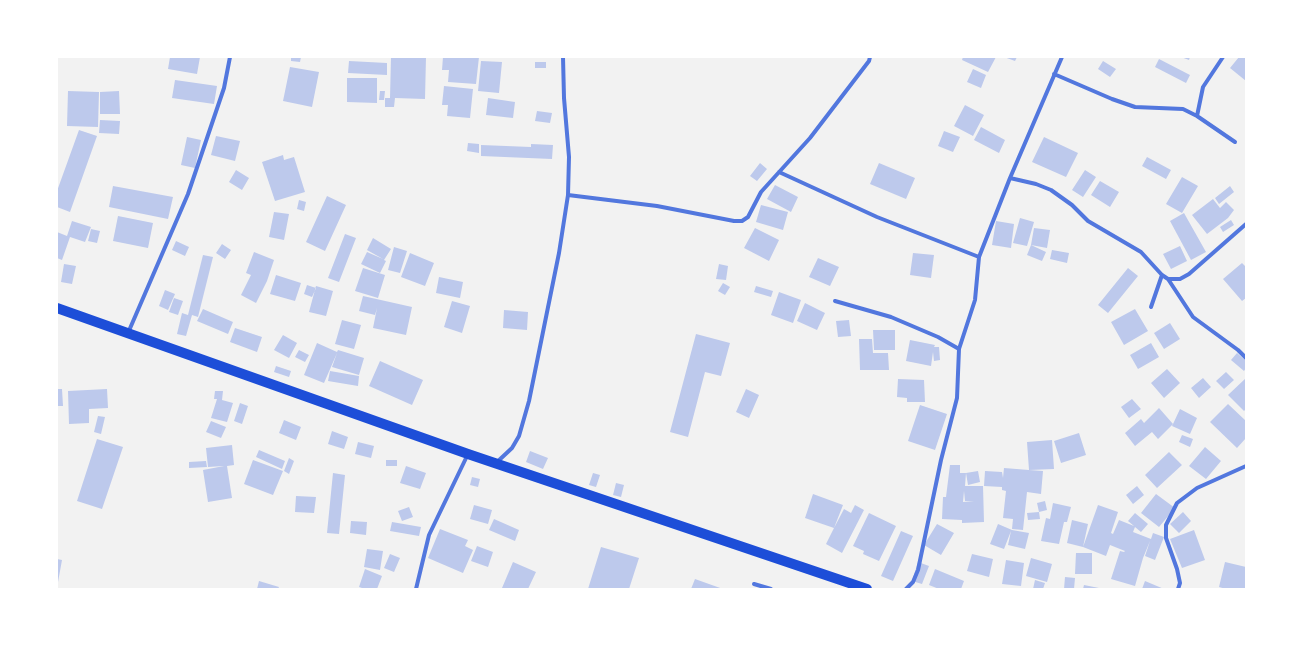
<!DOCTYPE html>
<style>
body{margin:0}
#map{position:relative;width:1303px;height:646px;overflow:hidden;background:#f2f2f2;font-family:"Fira Sans Condensed",sans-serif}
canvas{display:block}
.frame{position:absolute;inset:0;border:58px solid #fff;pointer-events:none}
</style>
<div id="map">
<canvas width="1303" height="646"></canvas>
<div class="frame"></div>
</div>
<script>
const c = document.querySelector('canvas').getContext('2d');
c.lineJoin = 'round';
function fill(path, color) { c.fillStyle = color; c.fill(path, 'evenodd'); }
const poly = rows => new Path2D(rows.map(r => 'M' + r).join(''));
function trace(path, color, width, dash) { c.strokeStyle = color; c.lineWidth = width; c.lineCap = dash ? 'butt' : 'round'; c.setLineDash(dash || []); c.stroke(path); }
fill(poly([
 [170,57,200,57,197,74,168,69],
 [291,57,301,57,300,62,291,61],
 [391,57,426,57,425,99,395,98,394,107,385,107,385,98,390,98],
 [443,57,479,57,476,84,448,82,449,70,442,70],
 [963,57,996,57,988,72,962,60],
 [1004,57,1017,57,1015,61],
 [1181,57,1190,57,1189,60],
 [1239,57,1246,57,1246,81,1230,68],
 [1159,59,1190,75,1186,83,1155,67],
 [349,61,387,63,387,75,348,73],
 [481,61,502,62,499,93,478,91],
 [1103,61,1116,69,1110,77,1098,69],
 [535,62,546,62,546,68,535,68],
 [290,67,319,72,312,107,283,101],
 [973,69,986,75,981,88,967,82],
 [347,78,377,78,377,103,347,102],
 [175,80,217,86,214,104,172,98],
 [444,86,473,89,470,118,447,116,448,105,442,105],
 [68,91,99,92,98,127,67,126],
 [119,91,120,114,100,114,100,92],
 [380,91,385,91,384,100,379,100],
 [488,98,515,102,513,118,486,115],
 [965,105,984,115,973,136,954,126],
 [537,111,552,113,550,123,535,121],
 [100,120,120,121,119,134,99,133],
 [981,127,1005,140,999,153,974,140],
 [79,130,97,136,70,212,57,207,57,191],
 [944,131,960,137,953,152,938,146],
 [216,136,240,141,235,161,211,155],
 [187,137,201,140,195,168,181,165],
 [1044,137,1078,153,1066,177,1032,162],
 [468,143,479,144,479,153,467,151],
 [531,144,553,145,552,159,481,156,481,145,531,147],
 [283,155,284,160,294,157,305,192,275,201,262,162],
 [1147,157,1171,170,1166,179,1142,166],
 [760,163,767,169,757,181,750,176],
 [879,163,915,178,906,199,870,184],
 [236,170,249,178,242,190,229,182],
 [1085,170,1096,177,1083,197,1072,190],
 [1182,177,1198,186,1182,213,1166,204],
 [1100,181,1119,192,1110,207,1091,195],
 [775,185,798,197,791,212,767,199],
 [113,186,173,197,168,219,109,207],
 [1230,186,1234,192,1219,204,1215,198],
 [327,196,346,205,325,251,306,242],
 [1213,199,1220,208,1226,202,1234,210,1228,218,1207,234,1192,215],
 [299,200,306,202,304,211,297,209],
 [761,205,788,212,783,230,756,222],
 [274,212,289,214,284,240,269,237],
 [1184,213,1206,252,1191,260,1170,221],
 [118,216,153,223,148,248,113,241],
 [1020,218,1034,222,1027,246,1013,243],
 [1231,220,1234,225,1223,232,1220,227],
 [72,221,91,227,85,242,70,237,62,260,57,258,57,232,67,236],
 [996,221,1014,224,1011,248,992,245],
 [755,228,779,240,769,261,744,248],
 [1034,228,1050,230,1047,248,1031,245],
 [91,229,100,231,97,243,88,241],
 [345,234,356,238,339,282,328,278],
 [373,238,391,249,384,260,386,261,380,273,361,264,367,252,383,259,367,250],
 [176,241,189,247,185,256,172,250],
 [222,244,231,250,225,259,216,253],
 [1031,245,1046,252,1042,261,1027,255],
 [1180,246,1187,261,1171,269,1163,254],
 [394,247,407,251,400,273,388,270],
 [1052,250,1069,253,1067,263,1050,259],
 [254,252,274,260,267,281,256,303,241,295,251,275,246,273],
 [410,253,434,263,425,286,401,277],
 [913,253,934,255,931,278,910,275],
 [203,255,213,257,198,317,192,315,186,336,177,334,182,313,188,315],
 [818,258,839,267,830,286,809,277],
 [1242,263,1246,267,1246,298,1242,301,1223,279],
 [64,264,76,266,72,284,61,282],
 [719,264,728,266,726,280,716,279],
 [363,268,385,275,378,298,355,291],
 [1128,268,1138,276,1108,313,1098,305],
 [276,275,301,283,295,301,270,294],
 [439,277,463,282,460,298,436,293],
 [723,283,730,287,725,295,718,291],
 [307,285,316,288,312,297,304,294],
 [316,286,333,291,326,316,309,312],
 [756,286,773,291,771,297,754,292],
 [165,290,175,294,168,310,159,306],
 [779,292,801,300,793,323,771,315],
 [363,296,412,307,406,335,373,328,377,308,375,315,359,311],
 [174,298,183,301,178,315,169,312],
 [452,301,470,306,462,333,444,327],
 [805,303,825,313,817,330,797,321],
 [203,309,233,322,228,334,197,321],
 [1135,309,1148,331,1124,345,1111,322],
 [504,310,528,312,527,330,503,328],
 [342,320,361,325,354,349,335,344],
 [849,320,851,336,838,337,836,321],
 [1170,323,1180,339,1164,349,1154,333],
 [235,328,262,337,257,352,230,342],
 [873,330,895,330,895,350,874,350],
 [696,334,730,343,721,376,705,372,688,437,670,432],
 [283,335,297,343,289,358,274,350],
 [859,339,872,339,873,353,888,353,889,370,860,370],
 [910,340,935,345,934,347,939,347,940,360,934,361,933,352,931,366,906,361],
 [317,343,337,352,338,350,364,358,359,375,332,367,337,353,324,383,304,375],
 [1151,343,1159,357,1138,369,1130,355],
 [299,350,309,355,305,362,295,357],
 [1237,353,1246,361,1246,368,1244,371,1231,360],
 [380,361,423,380,412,405,369,386],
 [276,366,291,371,289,377,274,372],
 [1167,369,1180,383,1164,398,1151,383],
 [330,371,359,376,358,386,328,381],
 [1226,372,1234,380,1224,389,1216,381],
 [1203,378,1211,387,1199,398,1191,388],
 [1246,378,1246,409,1244,411,1228,395],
 [898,379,924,380,925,402,907,402,907,398,897,397],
 [57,389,62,389,63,406,57,406],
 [107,389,108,408,89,409,89,423,69,424,68,391],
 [746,389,759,395,749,418,736,412],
 [215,391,223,391,222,400,233,403,227,422,211,418,217,399,214,399],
 [1132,399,1141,409,1129,418,1121,407],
 [240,403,248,406,242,424,234,421],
 [1228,404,1246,421,1246,438,1237,448,1210,422],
 [920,405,947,414,935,450,908,441],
 [1159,408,1173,424,1180,409,1197,418,1190,434,1172,426,1173,424,1158,439,1152,432,1135,446,1125,433,1141,419,1144,423],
 [98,416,105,417,101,434,94,432],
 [284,420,301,427,296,440,279,433],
 [211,421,226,427,221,438,206,432],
 [332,431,348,437,344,449,328,444],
 [1079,433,1086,455,1061,463,1054,441],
 [1182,435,1193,439,1190,447,1179,442],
 [97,439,123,447,102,509,77,501],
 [1052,440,1054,469,1029,470,1043,471,1041,494,1027,492,1023,530,1012,529,1013,519,1003,518,1006,491,1002,490,1002,487,984,486,985,471,1002,472,1003,478,1004,468,1029,470,1027,442],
 [358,442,374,446,371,458,355,454],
 [232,445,234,465,227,466,232,498,208,502,203,470,224,466,208,467,206,448],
 [1205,447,1221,461,1206,479,1189,466],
 [259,450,285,461,282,469,256,457],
 [530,451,548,458,543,469,526,462],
 [1169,452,1182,465,1157,488,1145,475],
 [289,458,294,461,289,474,284,471],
 [253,460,283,471,273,495,244,484],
 [386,460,397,460,397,466,386,466],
 [206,461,207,467,189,468,189,462],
 [950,465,960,465,960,473,966,473,965,486,983,486,984,522,962,523,962,520,942,519,943,497,946,497],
 [964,491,965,501,974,501,963,502],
 [406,466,426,473,420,489,400,483],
 [978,471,980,482,968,485,966,473],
 [333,473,345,475,339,534,327,533],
 [593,473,600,475,596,487,589,485],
 [472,477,480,479,478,487,470,485],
 [616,483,624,485,621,497,613,495],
 [1137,486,1144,495,1133,504,1126,495],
 [813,494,843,505,834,528,844,509,851,513,855,505,864,510,842,553,826,544,834,528,805,518],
 [1156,494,1175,508,1159,527,1141,513],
 [296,496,316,497,314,513,295,512],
 [1045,501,1047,510,1039,512,1040,519,1028,520,1027,513,1039,512,1037,503],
 [1053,503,1071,507,1067,522,1064,522,1059,544,1041,541,1046,518,1050,519],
 [474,505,492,510,488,524,470,519],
 [1098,505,1118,512,1111,533,1113,534,1119,520,1134,526,1128,521,1135,513,1148,524,1141,532,1135,527,1133,532,1151,539,1153,533,1164,537,1155,560,1145,556,1150,541,1143,558,1135,586,1111,579,1120,551,1124,552,1125,551,1110,545,1106,556,1083,547],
 [409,507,413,517,402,521,398,511],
 [1183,512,1191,521,1179,533,1170,524],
 [869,513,896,526,879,561,863,554,864,551,853,546],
 [494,519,519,530,515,541,489,530],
 [1072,520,1088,524,1083,547,1067,543],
 [351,521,367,522,366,535,350,533],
 [392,522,421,527,419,536,390,531],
 [937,524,954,533,941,555,924,545],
 [998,524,1012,530,1029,533,1025,549,1008,545,1011,531,1004,549,990,544],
 [440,529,468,540,465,546,473,550,463,573,428,558],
 [1194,530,1205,560,1182,568,1170,539],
 [901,531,913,536,893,581,881,576],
 [477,546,493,552,488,567,471,561],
 [601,547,639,558,629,589,588,589],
 [367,549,383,551,380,570,364,567],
 [1076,553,1092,553,1092,574,1075,574],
 [390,554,400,558,394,572,384,568],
 [972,554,993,559,989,577,967,571],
 [1031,558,1052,564,1047,582,1026,576],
 [57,559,62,560,58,582,57,581],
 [1006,560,1024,563,1021,586,1002,584],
 [513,562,536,572,528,589,502,588],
 [918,562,929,566,922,584,912,581],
 [1225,562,1246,567,1246,589,1226,589,1219,587],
 [365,569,382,576,377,589,365,589,359,587],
 [935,569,964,581,961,589,939,589,929,585],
 [1065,577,1075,578,1074,589,1064,589],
 [695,579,723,589,691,589],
 [1035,580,1045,583,1043,589,1033,589],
 [259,581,279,587,278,589,257,589],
 [1145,581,1164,589,1142,589],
 [1084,585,1099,588,1099,589,1083,589]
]), '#bdc9ec');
trace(poly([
 [1054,74,1112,99,1135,107,1183,109,1197,116,1235,142],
 [1197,116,1203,87,1223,57],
 [779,172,877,217,979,257],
 [1010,178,1036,184,1051,190,1072,205,1088,221,1141,252,1162,275,1168,279,1180,279,1189,274,1246,224],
 [568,195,657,206,734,221,742,221,748,217,761,192,810,138,869,61,870,57],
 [1168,279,1193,317,1238,350,1246,358],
 [835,301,891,317,938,337,959,349,957,398,941,460,918,570,913,582,906,589],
 [1151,307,1162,275],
 [128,333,188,194,224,88,230,57],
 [959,349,975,300,979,257,1010,178,1062,57],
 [496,463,512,448,519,436,529,401,559,253,568,195,569,157,564,98,563,57],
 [754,584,771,589],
 [416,589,429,535,468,454],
 [1178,589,1180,583,1177,569,1166,538,1166,525,1177,503,1197,488,1246,466]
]), '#5277de', 4);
trace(poly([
 [57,308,468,454,867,589]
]), '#1d4ed8', 10);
</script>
